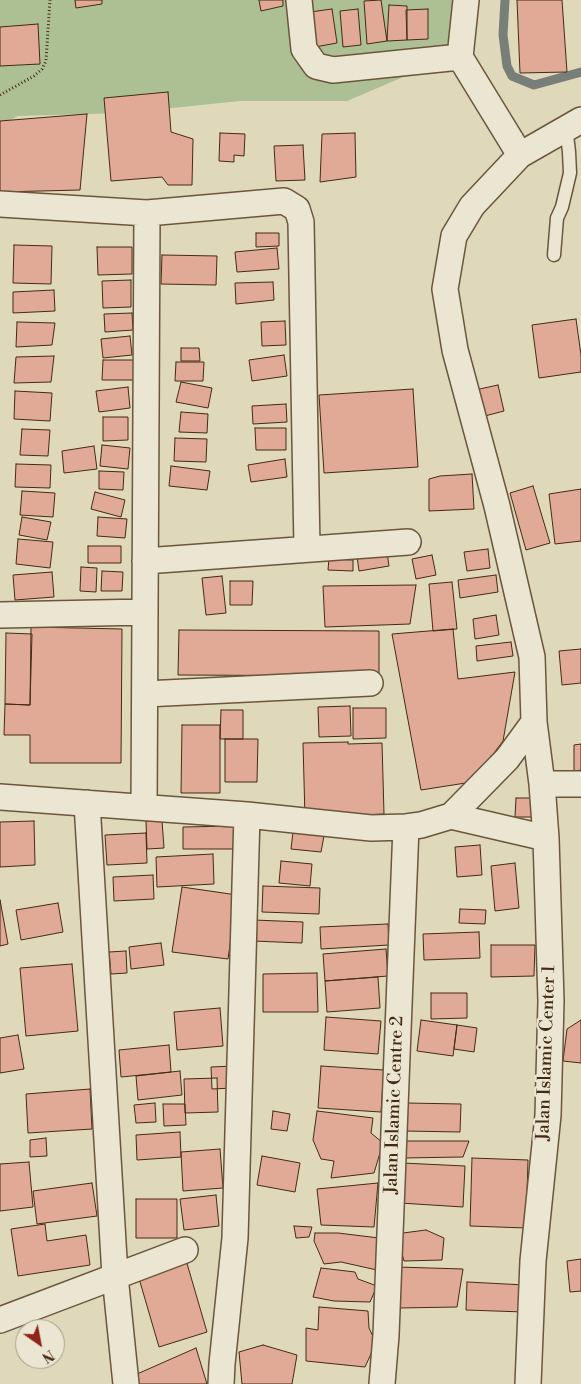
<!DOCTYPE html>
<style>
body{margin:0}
#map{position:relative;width:581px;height:1384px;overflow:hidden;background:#e0d8ba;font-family:"Libre Bodoni",serif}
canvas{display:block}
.north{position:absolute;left:15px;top:1319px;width:50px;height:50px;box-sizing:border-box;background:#ebe6d2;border:1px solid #a89b86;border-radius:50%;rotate:147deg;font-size:14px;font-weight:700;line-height:20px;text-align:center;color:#442a13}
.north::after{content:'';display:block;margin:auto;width:18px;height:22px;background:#8f2418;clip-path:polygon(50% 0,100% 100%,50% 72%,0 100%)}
</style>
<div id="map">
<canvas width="581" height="1384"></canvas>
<div class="north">N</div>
</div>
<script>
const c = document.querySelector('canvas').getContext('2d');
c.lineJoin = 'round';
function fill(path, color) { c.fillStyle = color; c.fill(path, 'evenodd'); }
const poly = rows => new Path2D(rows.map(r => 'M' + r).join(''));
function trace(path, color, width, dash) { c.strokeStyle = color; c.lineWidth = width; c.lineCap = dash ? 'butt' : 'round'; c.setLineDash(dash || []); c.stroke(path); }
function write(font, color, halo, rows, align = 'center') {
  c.font = font + ' "Libre Bodoni",serif'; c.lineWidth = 4.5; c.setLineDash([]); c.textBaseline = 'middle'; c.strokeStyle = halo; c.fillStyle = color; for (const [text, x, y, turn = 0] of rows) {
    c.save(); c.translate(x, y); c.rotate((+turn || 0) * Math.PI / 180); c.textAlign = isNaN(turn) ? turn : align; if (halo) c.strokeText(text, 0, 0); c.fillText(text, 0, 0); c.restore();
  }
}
fill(poly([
 [0,0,473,0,462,52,347,101,240,101,124,113,18,116,0,125]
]), '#adc094');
trace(poly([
 [505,0,503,35,507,66,512,76,534,85,581,72]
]), '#787f78', 9);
const building = poly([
 [75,0,102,0,102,4,76,8,75,0],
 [259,0,283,0,283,6,261,11,259,0],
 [381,0,387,41,367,44,364,1,381,0],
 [517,0,562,0,567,72,520,73,517,0],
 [389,5,407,6,407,40,387,41,389,5],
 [332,9,337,43,315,47,310,12,332,9],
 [358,9,361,45,343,47,340,11,358,9],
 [428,9,428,39,407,40,406,10,428,9],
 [38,24,40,64,0,66,0,27,38,24],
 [168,92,171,132,193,139,192,185,168,185,162,177,111,181,104,98,168,92],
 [87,114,80,190,0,192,0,121,87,114],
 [220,133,245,134,244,156,234,155,234,162,219,161,220,133],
 [355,133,356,177,320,182,322,134,355,133],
 [303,145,305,180,276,181,274,146,303,145],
 [256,233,279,233,279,246,256,247,256,233],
 [14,245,52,246,51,284,13,283,14,245],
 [97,247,132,247,132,274,98,275,97,247],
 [277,248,279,269,237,272,235,252,277,248],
 [162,255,217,256,216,285,161,284,162,255],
 [131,280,131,307,103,308,102,281,131,280],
 [273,282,274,300,236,304,235,283,273,282],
 [54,290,55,311,13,313,13,292,54,290],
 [132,313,133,330,105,332,104,314,132,313],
 [576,319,581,355,581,372,539,378,532,325,576,319],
 [285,321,286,345,262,346,261,322,285,321],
 [17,322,55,323,52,345,16,347,17,322],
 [130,336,132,355,103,358,101,339,130,336],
 [181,348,199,348,200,361,181,361,181,348],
 [284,355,287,376,252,381,249,360,284,355],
 [54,356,51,382,14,383,16,357,54,356],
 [103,360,134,360,134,380,102,380,103,360],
 [176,362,204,362,203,381,175,381,176,362],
 [181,382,212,388,208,408,176,402,181,382],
 [498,385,504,411,481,417,475,390,498,385],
 [128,387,130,408,99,412,96,391,128,387],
 [413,389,418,467,324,473,319,395,413,389],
 [15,391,52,393,50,421,14,419,15,391],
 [286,404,287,422,253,424,252,406,286,404],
 [181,412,208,414,207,433,179,432,181,412],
 [103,417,128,417,128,440,103,441,103,417],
 [255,428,286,428,286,450,256,450,255,428],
 [22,429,50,430,48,456,20,455,22,429],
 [175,438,207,439,206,462,174,461,175,438],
 [102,445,130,448,128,469,100,466,102,445],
 [94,446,97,469,64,473,62,451,94,446],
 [285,459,287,477,251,482,248,465,285,459],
 [16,464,51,465,50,488,15,487,16,464],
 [171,466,210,471,207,490,169,486,171,466],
 [99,471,124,472,123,490,99,489,99,471],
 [472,474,474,509,429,511,429,479,440,476,472,474],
 [533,486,550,543,526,550,510,493,533,486],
 [581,489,581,541,555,544,549,494,581,489],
 [22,491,55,493,53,517,20,515,22,491],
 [95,492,125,500,121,517,91,509,95,492],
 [22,517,51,522,47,540,19,535,22,517],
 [98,517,127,519,125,538,97,536,98,517],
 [18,539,53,542,50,568,16,564,18,539],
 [88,546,121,546,121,563,88,563,88,546],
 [488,549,490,568,467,571,464,552,488,549],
 [387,552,389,566,359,571,357,556,387,552],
 [432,555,436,575,416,579,412,559,432,555],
 [329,559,353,560,353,571,328,570,329,559],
 [81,567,97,568,96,592,80,591,81,567],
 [102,571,123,572,122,591,101,591,102,571],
 [52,572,54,597,15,600,13,575,52,572],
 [496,575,498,592,460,598,458,580,496,575],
 [222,576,226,613,206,615,202,578,222,576],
 [230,581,253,581,252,605,230,605,230,581],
 [452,582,457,629,433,631,429,584,452,582],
 [416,585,410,624,325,627,323,586,416,585],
 [496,615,499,635,475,639,473,619,496,615],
 [31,627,122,629,121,763,30,763,30,735,4,735,5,704,30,705,31,627],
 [453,629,458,679,515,672,503,741,472,782,421,790,392,634,453,629],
 [179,630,379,631,379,676,178,675,179,630],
 [6,633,32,634,30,705,5,704,6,633],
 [511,642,513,656,477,661,476,646,511,642],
 [581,649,581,683,562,685,559,651,581,649],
 [350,706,351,736,319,737,318,707,350,706],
 [353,708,386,708,386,738,353,739,353,708],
 [221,710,243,710,243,739,220,739,221,710],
 [182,725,220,725,220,793,181,793,182,725],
 [225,739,258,739,257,782,225,782,225,739],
 [348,742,348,744,382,743,384,814,305,818,303,743,348,742],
 [581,744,581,770,574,771,574,745,581,744],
 [516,798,532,798,532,817,515,817,516,798],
 [34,821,35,865,0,867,0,822,34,821],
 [146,821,162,821,164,848,147,849,146,821],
 [236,826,236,849,183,849,183,827,236,826],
 [293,832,324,836,321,852,291,849,293,832],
 [146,833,147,863,107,865,105,835,146,833],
 [480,845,482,875,457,877,455,847,480,845],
 [213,854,214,884,157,887,156,857,213,854],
 [281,861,312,864,310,886,279,883,281,861],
 [515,863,519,908,495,911,491,866,515,863],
 [153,875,154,899,114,901,113,877,153,875],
 [263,886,320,888,319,914,262,912,263,886],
 [182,887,237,895,228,959,172,952,182,887],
 [0,900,8,944,0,946,0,900],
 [58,903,63,932,21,940,16,910,58,903],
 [460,909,486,910,485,924,459,923,460,909],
 [254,920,303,922,302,943,253,941,254,920],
 [388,924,389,945,321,949,320,927,388,924],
 [479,932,480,958,424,960,423,934,479,932],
 [161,943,164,965,131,969,129,947,161,943],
 [491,945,535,945,534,976,491,977,491,945],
 [386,949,388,976,325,981,323,954,386,949],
 [126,951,127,973,111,974,109,952,126,951],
 [72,964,78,1031,26,1036,20,968,72,964],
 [317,973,318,1012,263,1012,263,974,317,973],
 [378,977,380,1008,327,1012,325,981,378,977],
 [431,993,467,993,467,1018,431,1019,431,993],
 [220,1008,223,1046,177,1050,174,1012,220,1008],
 [326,1017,381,1021,378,1054,324,1050,326,1017],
 [421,1020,457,1025,453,1056,417,1051,421,1020],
 [581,1020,581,1063,563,1061,567,1029,581,1020],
 [457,1025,477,1028,474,1052,454,1049,457,1025],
 [18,1035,24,1069,0,1073,0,1038,18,1035],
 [169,1045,171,1072,121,1077,119,1050,169,1045],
 [233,1066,233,1088,212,1089,211,1067,233,1066],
 [321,1066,384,1070,381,1112,318,1108,321,1066],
 [180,1071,182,1095,138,1100,136,1076,180,1071],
 [217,1078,218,1112,185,1113,184,1079,217,1078],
 [90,1089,92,1129,28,1133,26,1094,90,1089],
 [155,1103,156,1122,136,1123,134,1105,155,1103],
 [406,1103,461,1104,460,1132,405,1131,406,1103],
 [163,1104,185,1104,186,1125,164,1126,163,1104],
 [273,1111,290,1114,287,1131,271,1129,273,1111],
 [317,1111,373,1118,371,1133,383,1143,374,1173,331,1178,334,1161,321,1159,313,1140,317,1111],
 [180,1132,181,1157,137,1160,136,1135,180,1132],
 [46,1138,47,1156,30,1157,30,1140,46,1138],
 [403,1141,469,1141,463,1157,403,1158,403,1141],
 [220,1149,223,1188,183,1191,181,1152,220,1149],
 [262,1156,300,1163,295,1192,257,1185,262,1156],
 [472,1158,528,1160,526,1228,470,1226,472,1158],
 [29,1162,33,1207,0,1211,0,1164,29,1162],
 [402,1163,465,1166,463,1207,400,1203,402,1163],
 [92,1183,97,1216,37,1224,33,1191,92,1183],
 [378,1183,374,1227,321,1225,317,1189,378,1183],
 [216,1195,219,1226,184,1230,180,1199,216,1195],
 [136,1199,177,1199,177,1238,136,1238,136,1199],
 [45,1224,47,1241,86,1235,90,1265,18,1276,11,1229,45,1224],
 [294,1226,312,1227,309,1237,296,1238,294,1226],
 [426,1230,444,1238,442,1260,404,1261,400,1246,403,1233,426,1230],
 [315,1233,338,1233,379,1238,377,1270,341,1262,324,1264,314,1241,315,1233],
 [581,1259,581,1291,570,1292,567,1261,581,1259],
 [186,1260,207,1332,159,1347,138,1275,186,1260],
 [397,1267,463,1269,457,1307,398,1308,397,1267],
 [321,1268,355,1272,358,1279,377,1286,370,1302,334,1301,313,1297,321,1268],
 [467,1282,525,1285,524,1312,466,1310,467,1282],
 [319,1307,368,1311,369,1328,376,1343,365,1367,306,1361,306,1328,318,1330,319,1307],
 [263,1345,297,1355,292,1384,242,1384,239,1352,263,1345],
 [196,1348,207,1384,130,1384,128,1378,196,1348]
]);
fill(building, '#e1aa96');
trace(building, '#442a13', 1);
const lane = poly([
 [554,255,557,218,562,207,570,173,569,152,566,127]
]);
const street = poly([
 [299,0,304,49,316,66,333,70,460,57],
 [466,0,460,57,520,155],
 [0,204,147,213,284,201,297,209,301,222,307,548],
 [145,561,408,542],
 [0,615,145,612],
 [145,694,370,683],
 [542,784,581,784],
 [0,797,247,815,371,828,406,827,421,825,451,816,507,759,534,722,532,657,497,506,455,350,445,289,454,236,472,206,520,155,581,120],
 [87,803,115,1276,126,1384],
 [144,807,147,213],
 [451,816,546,838],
 [0,1320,185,1250],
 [221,1384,222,1364,235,1238,247,815],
 [382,1384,386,1335,406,827],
 [528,1384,533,1261,548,1115,551,1001,546,838,542,784,534,722]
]);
trace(lane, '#6b563d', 15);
trace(street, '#6b563d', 28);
trace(poly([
 [0,95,34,76,42,69,46,61,50,0]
]), '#442a13', 3, [1, 2.5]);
trace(lane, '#ebe6d2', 12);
trace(street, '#ebe6d2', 25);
write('18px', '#442a13', '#ebe6d2', [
 ["Jalan Islamic Center 1",547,1053,-88],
 ["Jalan Islamic Centre 2",395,1105,-88]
]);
</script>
